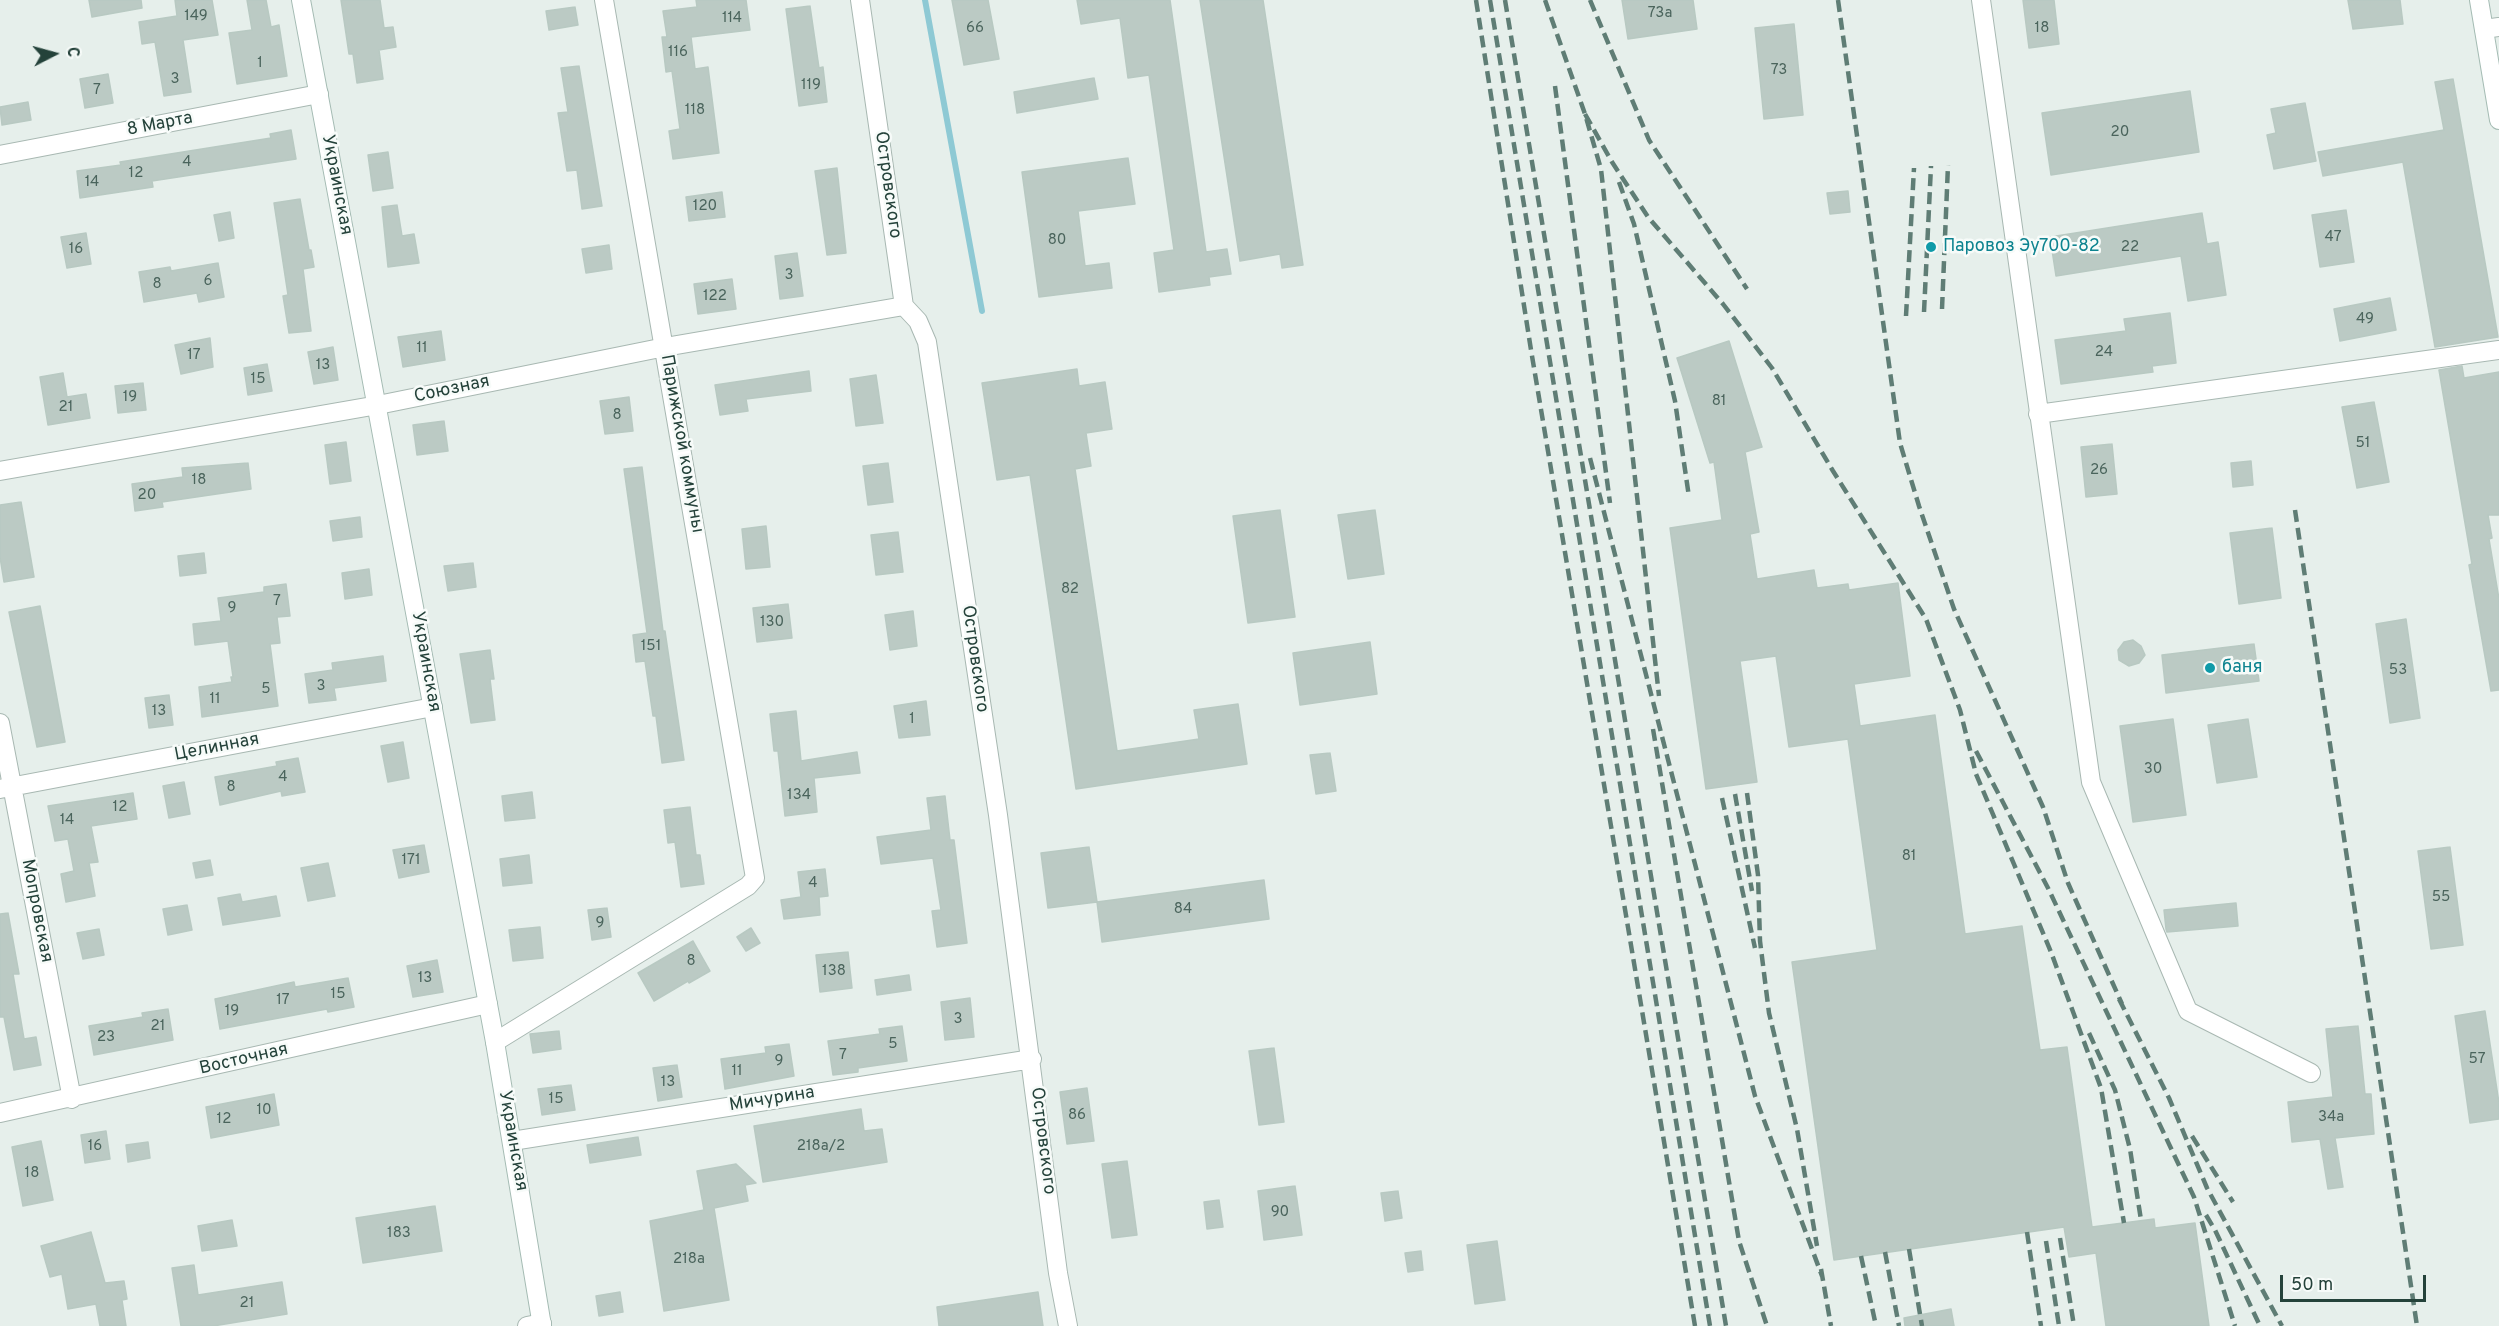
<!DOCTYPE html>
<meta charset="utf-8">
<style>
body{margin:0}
#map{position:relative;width:2499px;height:1326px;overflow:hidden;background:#e6efeb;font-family:Overpass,sans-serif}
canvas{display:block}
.north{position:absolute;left:24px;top:24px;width:60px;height:60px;-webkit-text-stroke:4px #f7fbf9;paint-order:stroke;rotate:84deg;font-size:16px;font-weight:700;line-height:24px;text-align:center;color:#24423a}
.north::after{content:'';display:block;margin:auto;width:21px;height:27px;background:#24423a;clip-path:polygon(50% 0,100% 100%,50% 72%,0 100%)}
.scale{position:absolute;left:2280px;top:1275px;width:146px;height:27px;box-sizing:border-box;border:3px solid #24423a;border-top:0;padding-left:8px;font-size:18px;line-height:21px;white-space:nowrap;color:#24423a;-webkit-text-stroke:4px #f7fbf9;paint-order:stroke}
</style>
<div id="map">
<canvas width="2499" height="1326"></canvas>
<div class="north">С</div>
<div class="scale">50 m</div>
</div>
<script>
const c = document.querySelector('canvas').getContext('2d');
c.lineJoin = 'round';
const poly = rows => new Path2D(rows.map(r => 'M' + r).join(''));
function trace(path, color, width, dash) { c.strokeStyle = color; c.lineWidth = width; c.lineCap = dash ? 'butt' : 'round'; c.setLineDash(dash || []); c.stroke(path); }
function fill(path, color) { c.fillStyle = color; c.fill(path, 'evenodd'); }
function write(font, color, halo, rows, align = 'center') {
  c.font = font + ' Overpass,sans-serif'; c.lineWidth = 5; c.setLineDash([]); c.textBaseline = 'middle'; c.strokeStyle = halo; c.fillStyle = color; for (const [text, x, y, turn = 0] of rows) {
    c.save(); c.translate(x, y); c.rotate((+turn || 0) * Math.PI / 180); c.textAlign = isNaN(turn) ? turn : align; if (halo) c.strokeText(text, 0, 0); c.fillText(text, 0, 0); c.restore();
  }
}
trace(poly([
 [925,0,982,311]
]), '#8ec9d4', 6);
const building = poly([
 [89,0,141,0,142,8,92,17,89,0],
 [175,0,212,0,218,35,183,40,191,92,164,96,155,42,142,44,139,22,177,16,175,0],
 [247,0,266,0,271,27,279,25,287,76,237,84,229,33,252,30,247,0],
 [341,0,380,0,384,28,393,27,396,47,379,50,383,79,357,83,353,54,349,54,341,0],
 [696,0,746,0,750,30,691,37,695,69,708,67,719,153,673,159,669,131,680,129,672,71,666,72,662,37,667,37,663,11,697,7,696,0],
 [952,0,988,0,999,59,964,65,952,0],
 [1077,0,1170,0,1206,252,1227,249,1231,274,1209,277,1210,285,1159,292,1154,253,1174,250,1149,75,1128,78,1120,18,1081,24,1077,0],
 [1200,0,1263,0,1303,265,1282,268,1280,254,1240,261,1200,0],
 [1622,0,1693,0,1697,29,1628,39,1622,0],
 [2023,0,2054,0,2059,44,2029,48,2023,0],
 [2348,0,2400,0,2403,24,2353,29,2348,0],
 [810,6,819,68,823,67,827,102,799,106,786,9,810,6],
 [575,7,578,25,549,30,546,11,575,7],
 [1794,24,1803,115,1764,119,1755,28,1794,24],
 [579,66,602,206,582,209,577,170,567,171,558,113,568,112,561,68,579,66],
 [108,74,113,103,85,108,80,79,108,74],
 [1094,78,1098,99,1017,113,1014,92,1094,78],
 [2453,79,2498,337,2435,347,2403,162,2323,176,2318,152,2444,130,2435,82,2453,79],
 [2190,91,2199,152,2051,175,2042,113,2190,91],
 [28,102,31,120,2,125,0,107,28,102],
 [2305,103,2316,161,2274,169,2267,135,2276,133,2271,109,2305,103],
 [291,130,296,159,152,181,153,187,80,198,77,171,121,165,120,162,271,138,270,134,291,130],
 [388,152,393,188,373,191,368,155,388,152],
 [1128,158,1135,204,1078,211,1085,266,1109,263,1112,288,1039,297,1022,172,1128,158],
 [837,168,846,253,827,255,815,171,837,168],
 [1848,191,1850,212,1830,214,1827,193,1848,191],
 [722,192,725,217,689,221,686,197,722,192],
 [300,199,309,250,311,250,314,267,303,269,311,331,289,333,283,296,288,295,274,203,300,199],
 [397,205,402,236,414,234,419,263,388,267,382,207,397,205],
 [2346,210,2354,262,2320,267,2312,215,2346,210],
 [230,212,234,238,219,241,214,215,230,212],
 [2202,213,2207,244,2218,242,2226,295,2188,301,2181,256,2056,276,2050,237,2202,213],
 [86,233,91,264,67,268,61,237,86,233],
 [609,245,612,269,586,273,582,249,609,245],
 [797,253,803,296,780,299,775,256,797,253],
 [218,263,224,297,199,302,197,293,144,302,139,272,170,267,171,271,218,263],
 [732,279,736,309,698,314,694,284,732,279],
 [2390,298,2396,330,2340,341,2334,309,2390,298],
 [2170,313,2176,363,2152,366,2153,372,2061,384,2055,340,2126,331,2124,319,2170,313],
 [441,331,445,360,403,367,398,337,441,331],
 [210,338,213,367,181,374,175,345,210,338],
 [1729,341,1762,447,1745,452,1759,532,1750,534,1757,579,1814,570,1817,588,1848,584,1849,590,1898,583,1910,676,1854,684,1860,726,1935,715,1965,934,2022,926,2040,1050,2067,1047,2092,1227,2154,1219,2155,1228,2195,1223,2209,1326,2106,1326,2096,1253,2069,1257,2064,1227,1834,1260,1792,962,1877,950,1848,739,1789,747,1776,656,1740,661,1757,782,1706,789,1670,528,1722,520,1714,462,1710,463,1677,358,1729,341],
 [333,347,338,380,314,384,308,352,333,347],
 [267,364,272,391,248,395,244,368,267,364],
 [2462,366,2464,378,2499,372,2499,515,2488,515,2492,538,2489,539,2499,599,2499,690,2491,691,2469,565,2472,564,2439,370,2462,366],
 [1077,369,1079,386,1105,382,1112,429,1086,433,1091,466,1075,469,1117,751,1199,739,1194,710,1238,704,1247,764,1076,789,1030,475,997,480,982,383,1077,369],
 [809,371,811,391,746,399,748,411,720,415,715,385,809,371],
 [63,373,67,397,86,394,90,418,48,425,40,377,63,373],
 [876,375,883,423,856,426,850,379,876,375],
 [143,383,146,410,118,413,115,386,143,383],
 [629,397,633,431,605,434,600,401,629,397],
 [2374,402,2389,482,2357,488,2342,407,2374,402],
 [444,421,448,451,417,455,413,425,444,421],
 [346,442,351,481,330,484,325,445,346,442],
 [2112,444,2117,494,2086,497,2081,447,2112,444],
 [2251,461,2253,485,2233,487,2231,463,2251,461],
 [248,463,251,489,162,502,163,507,135,511,132,484,183,477,182,468,248,463],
 [888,463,893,502,868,505,863,466,888,463],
 [642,467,663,631,665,631,684,760,662,763,656,716,653,716,645,661,636,662,633,635,647,633,624,469,642,467],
 [21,502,34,577,4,582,0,557,0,505,21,502],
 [1280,510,1295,617,1248,623,1233,516,1280,510],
 [1375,510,1384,574,1348,579,1338,515,1375,510],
 [360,517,362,537,333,541,330,521,360,517],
 [766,526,770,567,746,569,742,529,766,526],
 [2272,528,2281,598,2239,604,2230,533,2272,528],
 [898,532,903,572,876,575,871,535,898,532],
 [204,553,206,573,180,576,178,556,204,553],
 [473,563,476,587,448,591,444,566,473,563],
 [369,569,372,595,345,599,342,573,369,569],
 [286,584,290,616,277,617,280,643,270,644,278,706,202,717,199,687,232,682,231,677,233,677,228,641,195,645,193,624,221,621,218,598,264,592,264,587,286,584],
 [788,604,792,638,757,642,753,608,788,604],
 [40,606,65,742,37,747,9,612,40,606],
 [913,611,917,646,890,650,885,615,913,611],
 [2406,619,2420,718,2390,723,2376,624,2406,619],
 [2133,640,2141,646,2145,655,2139,663,2129,666,2119,660,2118,650,2124,642,2133,640],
 [1370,642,1377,694,1300,705,1293,653,1370,642],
 [2254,644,2259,681,2166,693,2162,655,2254,644],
 [490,650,494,679,490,679,495,720,471,723,460,654,490,650],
 [383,656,386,681,334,688,336,700,309,703,305,674,333,670,332,663,383,656],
 [169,695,173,725,149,728,145,698,169,695],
 [926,701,930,735,899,738,894,706,926,701],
 [796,711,801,761,857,752,860,773,814,778,817,812,785,816,778,751,774,751,770,714,796,711],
 [2173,719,2186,815,2133,822,2120,726,2173,719],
 [2248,719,2257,777,2217,783,2208,725,2248,719],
 [403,742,409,778,388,782,381,746,403,742],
 [1330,753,1336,791,1316,794,1310,755,1330,753],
 [298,758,305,792,282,796,281,791,220,805,215,777,277,766,276,762,298,758],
 [184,782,190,814,169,818,163,786,184,782],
 [532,792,535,818,505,821,502,796,532,792],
 [133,793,137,819,91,826,98,862,89,863,95,896,66,902,61,874,74,871,68,839,55,841,48,806,133,793],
 [945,796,950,840,954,840,967,943,937,947,932,911,941,910,933,858,881,864,877,837,931,830,927,798,945,796],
 [690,807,696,855,700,855,704,884,681,887,675,842,668,843,664,810,690,807],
 [424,845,429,872,399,878,393,850,424,845],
 [1089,847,1097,902,1048,908,1041,853,1089,847],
 [2450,847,2463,945,2431,949,2418,851,2450,847],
 [529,855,532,883,503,886,500,859,529,855],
 [210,860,213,875,196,878,193,863,210,860],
 [328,863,335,896,308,901,301,868,328,863],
 [825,869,828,896,819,897,820,915,784,919,781,900,801,897,798,872,825,869],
 [1264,880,1269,919,1102,942,1097,902,1264,880],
 [240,894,242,902,276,896,280,916,223,925,218,898,240,894],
 [2236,903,2238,926,2167,932,2166,929,2164,910,2236,903],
 [187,905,192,930,168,935,163,909,187,905],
 [607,908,611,937,592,940,588,910,607,908],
 [8,913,19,974,13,974,24,1039,36,1037,41,1065,14,1070,4,1017,0,1017,0,914,8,913],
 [540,927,543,958,513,961,509,930,540,927],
 [751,928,760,943,746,951,737,937,751,928],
 [99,929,104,955,83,959,77,933,99,929],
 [693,941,710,971,689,983,688,981,654,1001,638,973,693,941],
 [848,952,852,988,820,992,816,955,848,952],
 [437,960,443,992,413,997,407,966,437,960],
 [909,975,911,990,877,995,875,980,909,975],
 [348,978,354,1007,328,1012,327,1009,220,1029,215,999,294,982,295,987,348,978],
 [970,998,974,1037,945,1040,941,1002,970,998],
 [168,1009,173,1040,94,1055,89,1026,143,1017,142,1013,168,1009],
 [2485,1011,2499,1103,2499,1119,2470,1123,2455,1016,2485,1011],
 [902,1026,907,1061,858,1068,858,1072,833,1075,828,1041,880,1034,879,1029,902,1026],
 [2358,1026,2365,1094,2371,1094,2374,1134,2335,1138,2343,1187,2328,1189,2320,1139,2292,1142,2288,1102,2333,1097,2326,1029,2358,1026],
 [559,1031,561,1049,533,1053,530,1034,559,1031],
 [789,1044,794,1076,725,1089,721,1059,766,1053,765,1047,789,1044],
 [1274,1048,1284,1122,1259,1125,1249,1051,1274,1048],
 [677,1065,682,1097,658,1101,653,1068,677,1065],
 [571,1085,575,1110,542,1115,538,1089,571,1085],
 [1087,1088,1094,1141,1067,1144,1060,1092,1087,1088],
 [274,1094,279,1125,211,1138,206,1107,274,1094],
 [861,1109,864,1131,882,1129,887,1162,763,1182,754,1126,861,1109],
 [106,1131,110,1159,85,1163,81,1135,106,1131],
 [638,1137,641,1155,590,1163,587,1145,638,1137],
 [41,1141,53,1200,23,1206,12,1147,41,1141],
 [148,1142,150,1158,128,1162,126,1145,148,1142],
 [1127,1161,1137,1235,1112,1238,1102,1164,1127,1161],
 [736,1164,756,1183,745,1185,748,1201,714,1208,729,1300,664,1311,650,1221,704,1210,697,1171,736,1164],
 [1295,1186,1302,1235,1264,1240,1258,1191,1295,1186],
 [1398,1191,1402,1218,1385,1221,1381,1193,1398,1191],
 [1219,1200,1223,1227,1207,1229,1204,1202,1219,1200],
 [435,1206,442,1251,363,1263,356,1218,435,1206],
 [232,1220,237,1246,202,1251,198,1226,232,1220],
 [91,1232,105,1283,124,1281,127,1299,122,1300,126,1326,100,1326,96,1304,68,1309,62,1274,50,1277,41,1246,91,1232],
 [1497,1241,1505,1300,1475,1304,1467,1245,1497,1241],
 [1421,1251,1423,1270,1408,1272,1405,1253,1421,1251],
 [194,1265,198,1295,282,1282,287,1314,213,1326,181,1326,172,1268,194,1265],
 [620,1292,623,1312,599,1316,596,1296,620,1292],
 [1038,1292,1043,1326,939,1326,937,1307,1038,1292],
 [1951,1309,1954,1326,1905,1326,1904,1318,1951,1309]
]);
fill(building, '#bbcac4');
trace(building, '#b8c9c2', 1.5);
const street = poly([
 [860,0,904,306,918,321,927,342,998,815,1058,1273,1068,1326],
 [1981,0,2091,782,2188,1011,2311,1073],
 [2484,29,2499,27],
 [0,155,319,94],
 [2038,414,2499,350],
 [0,471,378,405,665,347,904,306],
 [0,723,72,1099],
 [0,789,433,707],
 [495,1042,748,886,755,878,604,0],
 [0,1113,488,1004],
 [512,1141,1032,1059],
 [527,1326,542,1323]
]);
const secondary = poly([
 [301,0,495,1042,542,1326],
 [2479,0,2499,120]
]);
trace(street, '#a8b8b2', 20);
trace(secondary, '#a4bbb3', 20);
trace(street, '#fff', 18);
trace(secondary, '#fff', 18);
trace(poly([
 [1476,0,1531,350,1695,1326],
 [1490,0,1710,1326],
 [1505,0,1726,1326],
 [1545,0,1585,114,1601,169,1659,696],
 [1590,0,1649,140,1747,289],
 [1838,0,1900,443,1919,506,1954,609,2043,807,2068,883,2122,1004],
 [1555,86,1610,503],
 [1585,114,1612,162,1648,217,1723,304,1772,368,1833,471,1926,619,1960,710,1976,774,2051,952,2101,1088,2124,1223],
 [1619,182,1634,224,1675,401,1689,497],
 [1942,309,1948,165],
 [1924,312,1931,166],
 [1906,316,1914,168],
 [1590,458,1755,1096,1822,1276],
 [2295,510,2417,1326],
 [1653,729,1739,1241,1767,1326],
 [1976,751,2048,888,2194,1197,2235,1326],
 [1747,793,1758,875,1760,941,1769,1013,1797,1129,1817,1246],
 [1735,794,1752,891],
 [1722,798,1755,948],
 [2119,999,2169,1098,2207,1188,2282,1326],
 [2089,1033,2115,1090,2130,1149,2141,1220],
 [2192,1136,2233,1202],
 [2206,1215,2215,1230,2260,1326],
 [2027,1232,2041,1326],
 [2060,1238,2074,1326],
 [2046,1241,2059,1326],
 [1909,1249,1922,1326],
 [1885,1252,1899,1326],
 [1861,1256,1876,1326],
 [1821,1269,1831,1326]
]), '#5f7d75', 4.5, [12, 6]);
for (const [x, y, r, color] of [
 [1931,247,6,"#0f9aa8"],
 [2210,668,6,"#0f9aa8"]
]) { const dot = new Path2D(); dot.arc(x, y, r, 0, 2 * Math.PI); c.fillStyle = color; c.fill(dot); trace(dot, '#f7fbf9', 2); }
write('15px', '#4a645c', null, [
 ["73а",1660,14],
 ["149",196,17],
 ["114",732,19],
 ["66",975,29],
 ["18",2042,29],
 ["116",678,53],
 ["1",260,64],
 ["73",1779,71],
 ["3",175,80],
 ["119",811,86],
 ["7",97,91],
 ["118",695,111],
 ["20",2120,133],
 ["4",187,163],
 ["12",136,174],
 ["14",92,183],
 ["120",705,207],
 ["47",2333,238],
 ["80",1057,241],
 ["22",2130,248],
 ["16",76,250],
 ["3",789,276],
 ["6",208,282],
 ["8",157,285],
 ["122",715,297],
 ["49",2365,320],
 ["11",422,349],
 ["24",2104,353],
 ["17",194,356],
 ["13",323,366],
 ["15",258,380],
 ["19",130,398],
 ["81",1719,402],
 ["21",66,408],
 ["8",617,416],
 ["51",2363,444],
 ["26",2099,471],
 ["18",199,481],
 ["20",147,496],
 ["82",1070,590],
 ["7",277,602],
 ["9",232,609],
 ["130",772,623],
 ["151",651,647],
 ["53",2398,671],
 ["3",321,687],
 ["5",266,690],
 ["11",215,700],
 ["13",159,712],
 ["1",912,720],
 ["30",2153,770],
 ["4",283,778],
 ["8",231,788],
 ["134",799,796],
 ["12",120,808],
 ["14",67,821],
 ["81",1909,857],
 ["171",411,861],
 ["4",813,884],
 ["55",2441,898],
 ["84",1183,910],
 ["9",600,924],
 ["8",691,962],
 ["138",834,972],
 ["13",425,979],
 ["15",338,995],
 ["17",283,1001],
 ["19",232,1012],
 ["3",958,1020],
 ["21",158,1027],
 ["23",106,1038],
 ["5",893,1045],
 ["7",843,1056],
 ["57",2477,1060],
 ["9",779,1062],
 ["11",737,1072],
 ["13",668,1083],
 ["15",556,1100],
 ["10",264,1111],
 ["86",1077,1116],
 ["34а",2331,1118],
 ["12",224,1120],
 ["16",95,1147],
 ["218а/2",821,1147],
 ["18",32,1174],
 ["90",1280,1213],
 ["183",399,1234],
 ["218а",689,1260],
 ["21",247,1304]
]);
write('18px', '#24423a', '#f7fbf9', [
 ["8 Марта",160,125,-11],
 ["Украинская",336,185,79],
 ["Островского",887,185,82],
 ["Союзная",452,390,-12],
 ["Парижской коммуны",681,444,80],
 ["Островского",974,659,82],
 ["Украинская",425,662,80],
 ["Целинная",217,748,-11],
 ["Мопровская",36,911,79],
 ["Восточная",244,1060,-13],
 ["Мичурина",772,1100,-9],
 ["Украинская",512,1141,80],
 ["Островского",1042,1141,83]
]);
write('18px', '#0d838f', '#f7fbf9', [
 ["Паровоз Эу700-82",1943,247],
 ["баня",2222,668]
], 'left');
</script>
